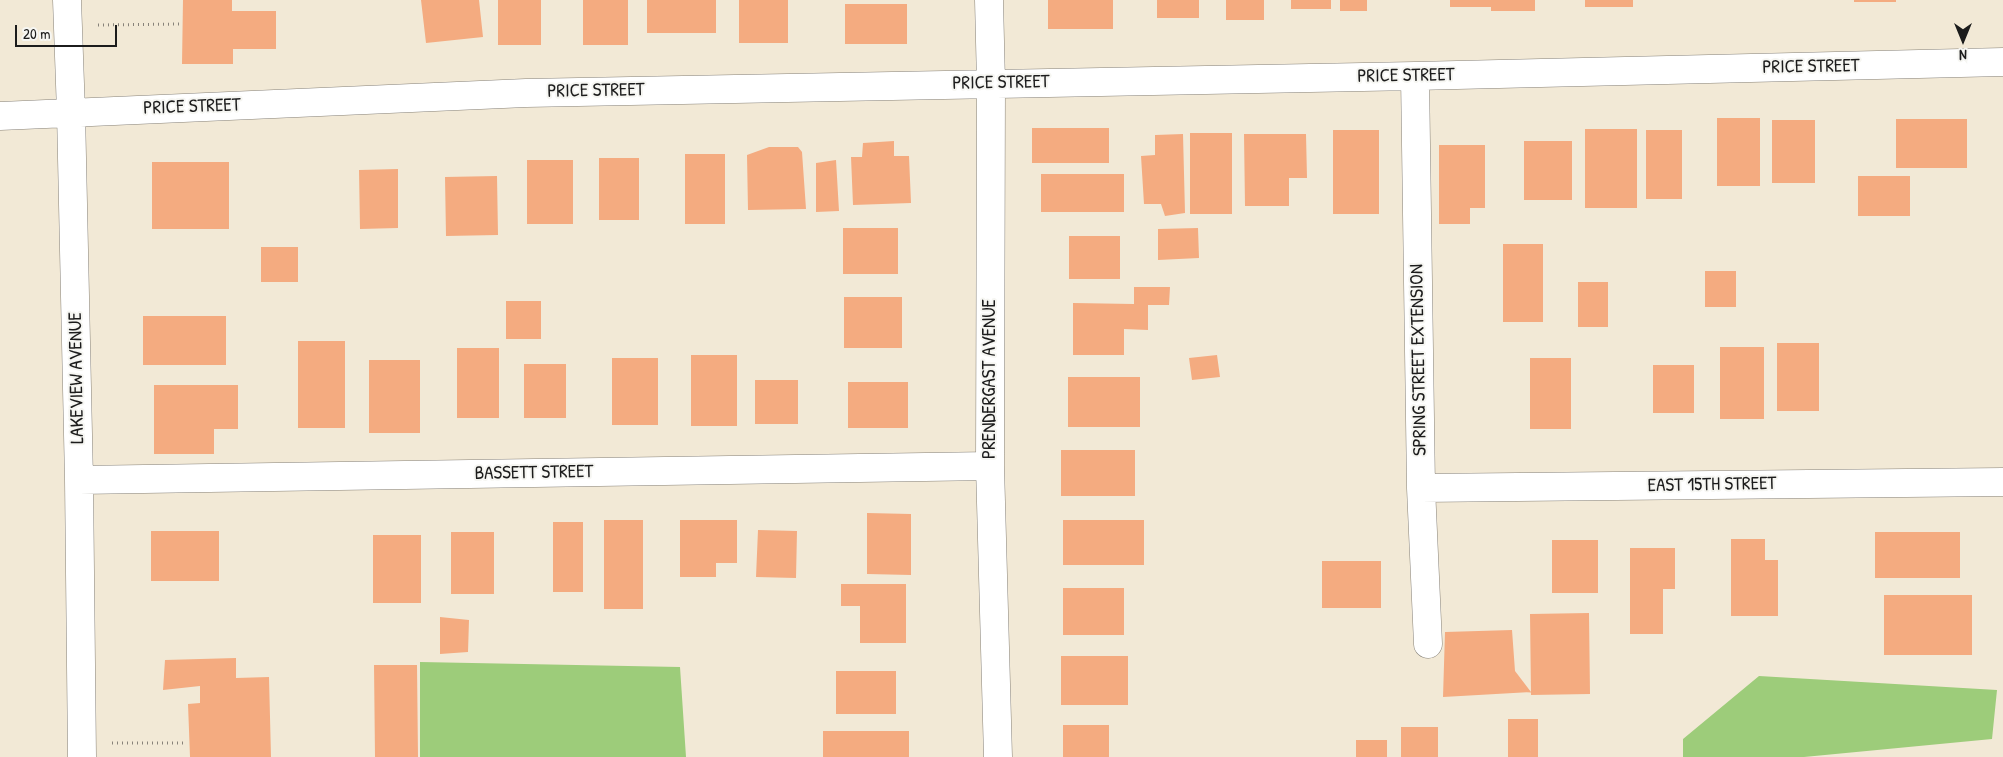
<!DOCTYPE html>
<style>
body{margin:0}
#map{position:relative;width:2003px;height:757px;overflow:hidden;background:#f2e9d6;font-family:"Patrick Hand",sans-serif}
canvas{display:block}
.north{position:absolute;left:1938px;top:15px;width:50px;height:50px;-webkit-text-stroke:4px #f6f6f2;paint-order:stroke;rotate:180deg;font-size:14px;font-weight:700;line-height:20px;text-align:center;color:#1c1c1c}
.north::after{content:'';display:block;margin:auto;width:18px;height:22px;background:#1c1c1c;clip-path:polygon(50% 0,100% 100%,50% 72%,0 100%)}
.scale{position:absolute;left:15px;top:25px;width:102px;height:22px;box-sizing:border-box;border:2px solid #1c1c1c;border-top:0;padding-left:6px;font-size:15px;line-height:18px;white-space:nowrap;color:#1c1c1c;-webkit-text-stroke:4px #f6f6f2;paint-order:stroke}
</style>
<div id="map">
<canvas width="2003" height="757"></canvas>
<div class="north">N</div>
<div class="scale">20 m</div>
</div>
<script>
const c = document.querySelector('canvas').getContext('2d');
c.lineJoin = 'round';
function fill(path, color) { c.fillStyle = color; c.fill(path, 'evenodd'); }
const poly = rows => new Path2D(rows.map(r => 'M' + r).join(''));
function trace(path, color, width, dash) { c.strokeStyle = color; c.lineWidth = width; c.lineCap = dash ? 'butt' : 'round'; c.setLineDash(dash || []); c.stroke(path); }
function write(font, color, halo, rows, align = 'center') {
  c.font = font + ' "Patrick Hand",sans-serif'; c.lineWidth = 4; c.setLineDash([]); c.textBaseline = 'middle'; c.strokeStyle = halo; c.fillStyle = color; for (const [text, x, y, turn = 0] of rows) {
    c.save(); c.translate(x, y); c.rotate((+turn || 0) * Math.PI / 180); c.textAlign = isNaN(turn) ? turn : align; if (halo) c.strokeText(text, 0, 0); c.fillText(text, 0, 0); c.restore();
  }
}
fill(poly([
 [420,662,680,667,686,757,420,757],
 [1759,676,1997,690,1992,739,1804,757,1683,757,1683,739]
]), '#9dcc7a');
fill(poly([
 [183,0,232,0,232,11,276,11,276,49,233,49,233,64,182,64],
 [421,0,479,0,483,37,426,43],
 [498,0,541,0,541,45,498,45],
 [583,0,628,0,628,45,583,45],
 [647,0,716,0,716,33,647,33],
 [739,0,788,0,788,43,739,43],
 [1048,0,1113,0,1113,29,1048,29],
 [1157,0,1199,0,1199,18,1157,18],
 [1226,0,1264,0,1264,20,1226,20],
 [1291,0,1331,0,1331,9,1291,9],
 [1340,0,1367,0,1367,11,1340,11],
 [1450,0,1535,0,1535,11,1491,11,1491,7,1450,7],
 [1585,0,1633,0,1633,7,1585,7],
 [1854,0,1896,0,1896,2,1854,2],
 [845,4,907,4,907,44,845,44],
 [1717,118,1760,118,1760,186,1717,186],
 [1896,119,1967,119,1967,168,1896,168],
 [1772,120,1815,120,1815,183,1772,183],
 [1032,128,1109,128,1109,163,1032,163],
 [1585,129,1637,129,1637,208,1585,208],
 [1333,130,1379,130,1379,214,1333,214],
 [1646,130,1682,130,1682,199,1646,199],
 [1190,133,1232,133,1232,214,1190,214],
 [1183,134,1185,213,1165,216,1161,204,1144,204,1141,156,1155,155,1155,135],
 [1244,134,1306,134,1307,178,1289,178,1289,206,1245,206],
 [894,141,894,156,909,156,911,203,853,205,851,157,862,157,863,143],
 [1524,141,1572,141,1572,200,1524,200],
 [1439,145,1485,145,1485,208,1470,208,1470,224,1439,224],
 [769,147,798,147,802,152,806,209,748,210,747,155],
 [685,154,725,154,725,224,685,224],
 [599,158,639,158,639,220,599,220],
 [527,160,573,160,573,224,527,224],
 [836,160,839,211,816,212,816,163],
 [152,162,229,162,229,229,152,229],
 [398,169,398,228,360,229,359,170],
 [1041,174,1124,174,1124,212,1041,212],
 [497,176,498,235,446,236,445,177],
 [1858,176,1910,176,1910,216,1858,216],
 [843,228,898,228,898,274,843,274],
 [1198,228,1199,258,1158,260,1158,229],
 [1069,236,1120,236,1120,279,1069,279],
 [1503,244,1543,244,1543,322,1503,322],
 [261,247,298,247,298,282,261,282],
 [1705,271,1736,271,1736,307,1705,307],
 [1578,282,1608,282,1608,327,1578,327],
 [1134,287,1170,287,1169,305,1148,305,1148,330,1124,329,1124,355,1073,355,1073,303,1134,304],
 [844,297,902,297,902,348,844,348],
 [506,301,541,301,541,339,506,339],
 [143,316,226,316,226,365,143,365],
 [298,341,345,341,345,428,298,428],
 [1777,343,1819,343,1819,411,1777,411],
 [1720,347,1764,347,1764,419,1720,419],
 [457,348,499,348,499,418,457,418],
 [691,355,737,355,737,426,691,426],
 [1217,355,1220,377,1192,380,1189,358],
 [612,358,658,358,658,425,612,425],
 [1530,358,1571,358,1571,429,1530,429],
 [369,360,420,360,420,433,369,433],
 [524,364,566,364,566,418,524,418],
 [1653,365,1694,365,1694,413,1653,413],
 [1068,377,1140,377,1140,427,1068,427],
 [755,380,798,380,798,424,755,424],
 [848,382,908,382,908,428,848,428],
 [154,385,238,385,238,429,214,429,214,454,154,454],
 [1061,450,1135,450,1135,496,1061,496],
 [867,513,911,514,911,575,867,574],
 [604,520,643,520,643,609,604,609],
 [680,520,737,520,737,563,716,563,716,577,680,577],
 [1063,520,1144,520,1144,565,1063,565],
 [553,522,583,522,583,592,553,592],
 [758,530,797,531,796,578,756,577],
 [151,531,219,531,219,581,151,581],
 [451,532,494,532,494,594,451,594],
 [1875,532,1960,532,1960,578,1875,578],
 [373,535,421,535,421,603,373,603],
 [1731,539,1765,539,1765,560,1778,560,1778,616,1731,616],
 [1552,540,1598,540,1598,593,1552,593],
 [1630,548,1675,548,1675,589,1663,589,1663,634,1630,634],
 [1322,561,1381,561,1381,608,1322,608],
 [841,584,906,584,906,643,860,643,860,606,841,606],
 [1063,588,1124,588,1124,635,1063,635],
 [1884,595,1972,595,1972,655,1884,655],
 [1589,613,1590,694,1531,695,1530,614],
 [440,617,469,620,468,652,440,654],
 [1512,630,1515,671,1531,692,1443,697,1445,632],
 [1061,656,1128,656,1128,705,1061,705],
 [236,658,236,678,269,677,271,757,190,757,188,704,200,703,200,686,163,690,165,660],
 [374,665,417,665,418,757,375,757],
 [836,671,896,671,896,714,836,714],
 [1508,719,1538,719,1538,757,1508,757],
 [1063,725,1109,725,1109,757,1063,757],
 [1401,727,1438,727,1438,757,1401,757],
 [823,731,909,731,909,757,823,757],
 [1356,740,1387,740,1387,757,1356,757]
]), '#f4ab80');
const minor = poly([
 [67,0,71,112,79,480,82,757],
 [989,0,991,83,990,466,998,757],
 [1415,76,1421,488,1428,644],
 [0,116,526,93,1415,76,2003,62],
 [79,480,990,466],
 [1421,488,2003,482]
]);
trace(minor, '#878279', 29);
trace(poly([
 [98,25,183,24],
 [112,743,186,743]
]), '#878279', 3, [1, 4]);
trace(minor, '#fff', 28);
write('19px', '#1c1c1c', '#f6f6f2', [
 ["PRICE STREET",1811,67,-1],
 ["PRICE STREET",1406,76,-1],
 ["PRICE STREET",1001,83,-1],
 ["PRICE STREET",596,91,-1],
 ["PRICE STREET",192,107,-2],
 ["SPRING STREET EXTENSION",1419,360,-91],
 ["LAKEVIEW AVENUE",77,378,-91],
 ["PRENDERGAST AVENUE",990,379,-90],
 ["BASSETT STREET",534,473,-1],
 ["EAST 15TH STREET",1712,485,-1]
]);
</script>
